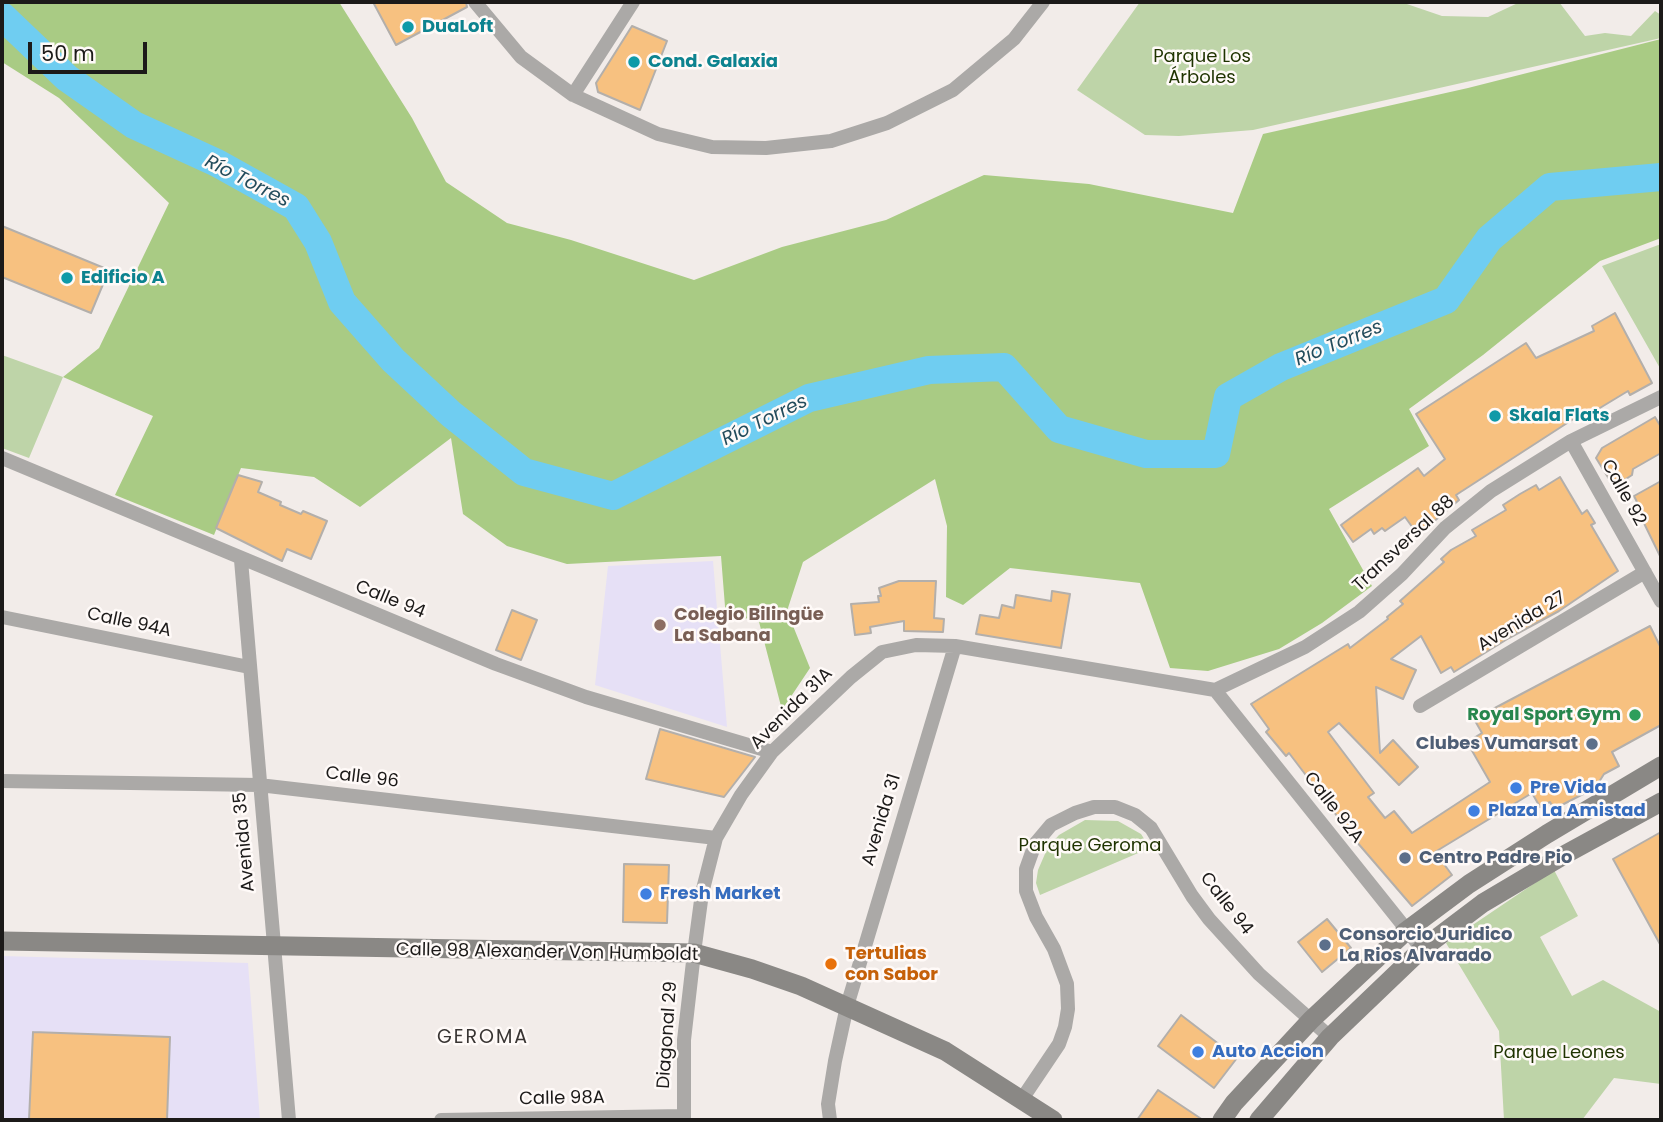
<!DOCTYPE html>
<meta charset="utf-8">
<style>
body{margin:0}
#map{position:relative;width:1663px;height:1122px;overflow:hidden;background:#f2ece9;font-family:Poppins,sans-serif}
canvas{display:block}
.frame{position:absolute;inset:0;border:4px solid #1c1a19;pointer-events:none}
.scale{position:absolute;left:28px;top:42px;width:119px;height:32px;box-sizing:border-box;border:4px solid #1c1a19;border-top:0;padding-left:9px;font-size:21px;line-height:24px;white-space:nowrap;color:#1c1a19;-webkit-text-stroke:5px #fffaf8;paint-order:stroke}
</style>
<div id="map">
<canvas width="1663" height="1122"></canvas>
<div class="frame"></div>
<div class="scale">50 m</div>
</div>
<script>
const c = document.querySelector('canvas').getContext('2d');
c.lineJoin = 'round';
function fill(path, color) { c.fillStyle = color; c.fill(path, 'evenodd'); }
const poly = rows => new Path2D(rows.map(r => 'M' + r).join(''));
function trace(path, color, width, dash) { c.strokeStyle = color; c.lineWidth = width; c.lineCap = dash ? 'butt' : 'round'; c.setLineDash(dash || []); c.stroke(path); }
function write(font, color, halo, rows, align = 'center') {
  c.font = font + ' Poppins,sans-serif'; c.lineWidth = 5; c.setLineDash([]); c.textBaseline = 'middle'; c.strokeStyle = halo; c.fillStyle = color; for (const [text, x, y, turn = 0] of rows) {
    c.save(); c.translate(x, y); c.rotate((+turn || 0) * Math.PI / 180); c.textAlign = isNaN(turn) ? turn : align; if (halo) c.strokeText(text, 0, 0); c.fillText(text, 0, 0); c.restore();
  }
}
fill(poly([
 [713,561,727,727,595,685,608,566],
 [2,956,248,963,260,1120,2,1120]
]), '#e6e0f6');
fill(poly([
 [1140,2,1401,2,1442,16,1488,17,1520,2,1559,2,1585,36,1605,33,1631,36,1655,11,1661,15,1661,38,1253,130,1179,136,1145,135,1077,90],
 [1661,244,1661,370,1602,266],
 [2,355,63,377,29,458,2,448],
 [1085,820,1118,821,1141,834,1150,848,1040,895,1036,883,1038,870,1048,847,1059,835],
 [1554,870,1578,916,1540,937,1572,996,1603,980,1661,1012,1661,1084,1614,1078,1582,1120,1504,1120,1499,1031,1446,943]
]), '#bed4a8');
fill(poly([
 [2,2,339,2,412,118,446,182,507,223,571,240,694,280,782,247,886,220,984,175,1089,184,1233,213,1263,134,1468,88,1661,39,1661,238,1600,261,1483,355,1409,409,1429,446,1329,509,1372,586,1322,623,1279,649,1208,671,1170,668,1140,583,1010,568,963,605,946,597,947,526,935,479,803,562,787,611,810,668,782,710,758,618,726,619,721,556,567,564,507,546,463,514,451,438,360,507,314,477,241,468,214,535,115,495,153,416,63,377,99,348,169,203,59,98,2,62]
]), '#a9cb84');
trace(poly([
 [2,16,67,78,134,125,217,163,296,207,318,242,342,302,393,360,451,414,524,472,613,496,809,398,929,370,1004,367,1059,429,1146,454,1216,454,1228,397,1281,367,1446,300,1489,239,1550,187,1661,177]
]), '#6fcdf1', 28);
const building = poly([
 [373,2,466,2,467,7,396,45,373,2],
 [632,26,667,41,640,110,598,92,596,83,632,26],
 [2,226,109,270,91,313,2,277,2,226],
 [1615,313,1652,383,1630,395,1628,391,1580,420,1578,416,1456,495,1459,500,1418,535,1405,517,1385,531,1382,528,1374,534,1371,529,1353,542,1341,525,1418,468,1424,476,1445,459,1416,414,1526,343,1536,358,1594,331,1592,326,1615,313],
 [1655,417,1661,427,1661,453,1633,469,1632,475,1614,487,1596,458,1602,448,1655,417],
 [238,475,262,482,258,492,281,502,280,505,301,514,303,511,327,521,311,559,287,549,282,561,216,528,238,475],
 [1560,477,1582,514,1587,510,1595,523,1591,525,1618,571,1559,611,1509,638,1454,672,1451,667,1441,673,1421,636,1391,659,1416,670,1403,699,1376,687,1380,753,1393,740,1418,767,1399,785,1339,723,1328,732,1374,793,1368,797,1385,818,1394,811,1412,833,1490,782,1467,742,1482,733,1474,719,1650,626,1661,648,1661,725,1612,752,1619,766,1604,774,1592,793,1589,791,1554,809,1550,802,1540,807,1532,793,1435,852,1452,875,1412,906,1356,841,1289,753,1286,756,1266,732,1269,729,1251,704,1348,644,1350,648,1388,619,1387,617,1403,604,1400,601,1444,562,1441,559,1451,550,1476,536,1472,530,1506,510,1503,505,1520,494,1536,485,1539,490,1560,477],
 [1661,481,1661,558,1639,513,1642,512,1634,496,1661,481],
 [899,581,936,581,934,618,944,619,943,632,904,631,904,621,870,627,871,633,855,635,851,604,879,602,878,596,881,596,879,588,899,581],
 [1052,591,1070,594,1061,648,976,634,980,615,999,618,1002,605,1014,608,1016,595,1051,601,1052,591],
 [512,610,537,620,521,660,496,650,512,610],
 [660,729,755,757,724,797,646,779,660,729],
 [1661,832,1661,946,1613,859,1661,832],
 [624,864,669,865,667,923,623,922,624,864],
 [1327,919,1351,948,1322,972,1298,942,1327,919],
 [1181,1015,1237,1058,1214,1088,1158,1046,1181,1015],
 [33,1032,170,1037,167,1120,29,1120,33,1032],
 [1158,1090,1203,1120,1137,1120,1158,1090]
]);
fill(building, '#f7c180');
trace(building, '#b3afab', 2);
trace(poly([
 [475,2,521,57,573,95,658,134,712,147,766,148,831,141,887,123,953,90,1014,39,1043,2],
 [573,95,633,2],
 [1571,441,1661,601],
 [2,458,496,664,586,697,772,752],
 [241,560,289,1120],
 [2,617,249,667],
 [1215,690,1422,949],
 [1420,706,1645,572],
 [2,781,259,785,716,838],
 [1022,1099,1059,1044,1065,1027,1068,1009,1067,984,1054,949,1036,917,1026,891,1026,869,1035,844,1051,825,1075,813,1094,807,1115,807,1135,815,1151,828,1192,896,1209,919,1259,974,1330,1037],
 [441,1120,683,1116],
 [684,1120,684,1040,694,953,702,893,716,838,741,795,772,752,851,677,882,652,916,645,955,646,1215,690,1305,647,1359,612,1402,574,1445,528,1491,491,1571,441,1661,397],
 [830,1120,828,1104,835,1061,847,1006,955,646]
]), '#aba9a7', 14);
trace(poly([
 [2,941,694,953,752,969,801,986,945,1051,1053,1120],
 [1222,1120,1234,1103,1311,1020,1406,931,1469,884,1547,834,1661,766],
 [1259,1120,1330,1037,1422,949,1483,903,1564,855,1661,802]
]), '#8a8885', 19);
for (const [x, y, r, color] of [
 [408,27,7,"#0f9aa8"],
 [634,62,7,"#0f9aa8"],
 [67,278,7,"#0f9aa8"],
 [1495,416,7,"#0f9aa8"],
 [660,625,7,"#8d6e63"],
 [1635,715,7,"#2e9e5b"],
 [1592,744,7,"#5c6f8a"],
 [1516,788,7,"#3f7fe0"],
 [1474,811,7,"#3f7fe0"],
 [1405,858,7,"#5c6f8a"],
 [646,894,7,"#3f7fe0"],
 [1325,945,7,"#5c6f8a"],
 [831,964,7,"#e8710a"],
 [1198,1052,7,"#3f7fe0"]
]) { const dot = new Path2D(); dot.arc(x, y, r, 0, 2 * Math.PI); c.fillStyle = color; c.fill(dot); trace(dot, '#fffaf8', 2.5); }
write('bold 18px', '#0d838f', '#fffaf8', [
 ["DuaLoft",422,27],
 ["Cond. Galaxia",648,62],
 ["Edificio A",81,278],
 ["Skala Flats",1509,416]
], 'left');
write('18px', '#1f3300', '#fffaf8', [
 ["Parque Los",1202,57],
 ["Árboles",1202,78],
 ["Parque Geroma",1090,846],
 ["Parque Leones",1559,1053]
]);
write('18px', '#1c1a19', '#fffaf8', [
 ["Calle 92",1623,493,61],
 ["Transversal 88",1404,544,-43],
 ["Calle 94",390,600,22],
 ["Avenida 27",1522,622,-31],
 ["Calle 94A",129,623,12],
 ["Avenida 31A",792,709,-45],
 ["Calle 96",362,778,7],
 ["Calle 92A",1333,808,52],
 ["Avenida 31",882,820,-73],
 ["Avenida 35",245,842,-95],
 ["Calle 94",1226,904,52],
 ["Calle 98 Alexander Von Humboldt",547,953,1],
 ["Diagonal 29",668,1035,-86],
 ["Calle 98A",562,1099,-1]
]);
write('bold 18px', '#785e54', '#fffaf8', [
 ["Colegio Bilingüe",674,615],
 ["La Sabana",674,636]
], 'left');
write('bold 18px', '#27864d', '#fffaf8', [
 ["Royal Sport Gym",1621,715]
], 'right');
write('bold 18px', '#4e5e75', '#fffaf8', [
 ["Clubes Vumarsat",1578,744,"right"],
 ["Centro Padre Pio",1419,858],
 ["Consorcio Juridico",1339,935],
 ["La Rios Alvarado",1339,956]
], 'left');
write('bold 18px', '#366cbe', '#fffaf8', [
 ["Pre Vida",1530,788],
 ["Plaza La Amistad",1488,811],
 ["Fresh Market",660,894],
 ["Auto Accion",1212,1052]
], 'left');
write('bold 18px', '#c56008', '#fffaf8', [
 ["Tertulias",845,954],
 ["con Sabor",845,975]
], 'left');
write('italic 19px', '#234c5c', '#fffaf8', [
 ["Río Torres",247,182,27],
 ["Río Torres",1339,344,-22],
 ["Río Torres",765,421,-26]
]);
c.letterSpacing = '2px';
write('19px', '#393533', '#fffaf8', [
 ["GEROMA",483,1038]
]);
c.letterSpacing = '0px';
</script>
